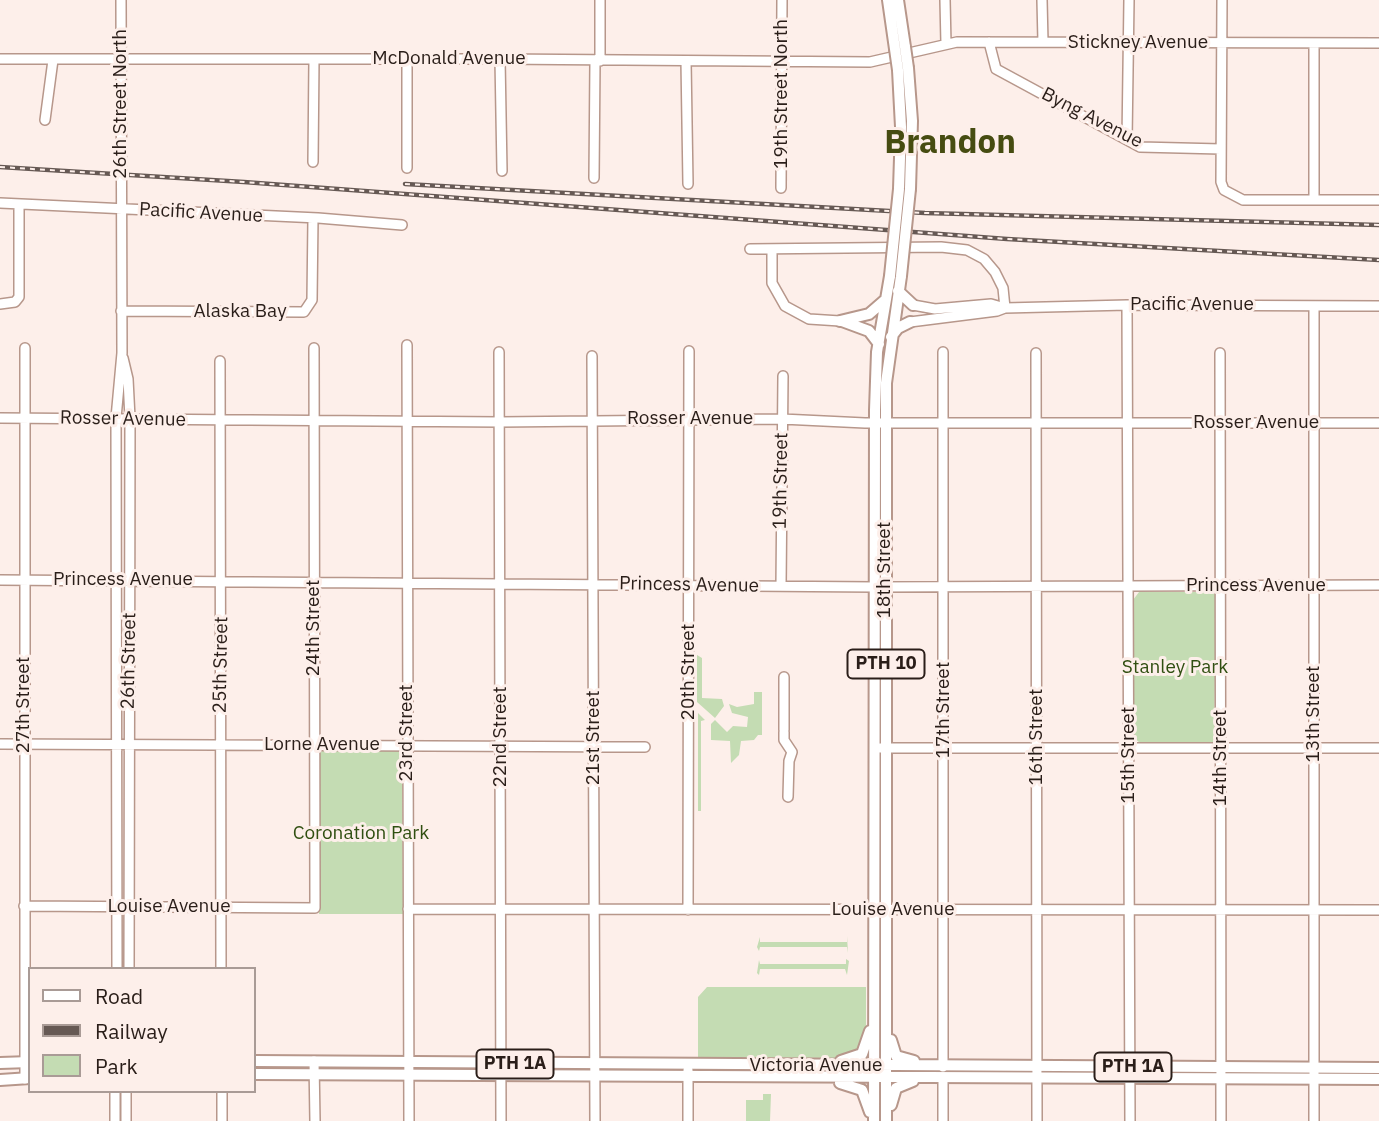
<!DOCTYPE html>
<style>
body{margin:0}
#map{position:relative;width:1379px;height:1121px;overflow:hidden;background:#fdefea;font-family:"IBM Plex Sans",sans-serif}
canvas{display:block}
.legend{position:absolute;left:28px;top:967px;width:228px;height:126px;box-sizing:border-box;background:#fdefea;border:2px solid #a99b96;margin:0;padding:9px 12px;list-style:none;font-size:21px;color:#2a1e19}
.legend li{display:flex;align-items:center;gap:14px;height:35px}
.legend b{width:35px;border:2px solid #a99b96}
</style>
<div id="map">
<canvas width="1379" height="1121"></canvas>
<ul class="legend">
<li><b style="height:9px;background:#fff"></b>Road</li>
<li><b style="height:9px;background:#665954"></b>Railway</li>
<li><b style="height:19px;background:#c4dcb3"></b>Park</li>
</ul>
</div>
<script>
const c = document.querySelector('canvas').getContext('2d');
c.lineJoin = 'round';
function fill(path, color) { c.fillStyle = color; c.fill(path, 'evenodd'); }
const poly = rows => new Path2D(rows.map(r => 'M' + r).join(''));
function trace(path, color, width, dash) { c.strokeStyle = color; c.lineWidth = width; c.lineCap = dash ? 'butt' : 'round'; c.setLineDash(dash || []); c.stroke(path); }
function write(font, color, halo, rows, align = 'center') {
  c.font = font + ' "IBM Plex Sans",sans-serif'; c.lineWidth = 6; c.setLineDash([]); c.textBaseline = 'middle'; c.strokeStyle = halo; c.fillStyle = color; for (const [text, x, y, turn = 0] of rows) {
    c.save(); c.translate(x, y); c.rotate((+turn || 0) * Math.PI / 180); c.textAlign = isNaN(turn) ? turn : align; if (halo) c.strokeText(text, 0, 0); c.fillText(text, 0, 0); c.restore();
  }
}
fill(poly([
 [1139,592,1212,592,1216,595,1214,742,1139,742,1133,737,1133,600],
 [697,655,702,658,702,698,722,699,724,706,715,718,697,702],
 [754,692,762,692,762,735,758,735,754,740,741,741,739,755,731,763,730,741,711,740,711,724,715,720,727,732,733,726,747,727,748,717,732,713,729,704,737,707,754,704],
 [698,713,705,720,701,721,701,811,698,811],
 [323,750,402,750,403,914,319,914,319,754],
 [847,936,848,953,847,947,760,947,759,951,757,947,760,937,760,942,847,942],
 [846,959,849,961,847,975,845,969,760,969,759,975,757,973,759,960,760,964,846,964],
 [707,987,866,987,866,1034,860,1050,837,1058,698,1057,698,997],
 [763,1094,771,1094,770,1121,746,1121,746,1100,763,1100]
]), '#c4dcb3');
const minor = poly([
 [600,0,600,61],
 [945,0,946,44],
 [1042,0,1043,42],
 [1222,0,1221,182,1224,190,1243,200,1379,200],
 [989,42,996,69,1140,147,1221,149],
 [0,59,500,59,870,62,957,42,1379,43],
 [500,59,502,171],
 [686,61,688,184],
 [45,120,53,60],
 [1127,140,1129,0],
 [313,162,314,59],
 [407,168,407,59],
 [594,178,595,61],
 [781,188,782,0],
 [1314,200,1314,43],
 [0,203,318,218,402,225],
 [750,249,941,247,967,250,984,259,995,272,1003,288,1005,308],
 [772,250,772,283,785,306,809,319,840,321],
 [0,304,15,302,19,297,19,204],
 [913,305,935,309,991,304,1005,308,1127,305,1379,306],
 [1127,305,1130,1121],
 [121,311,304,312,312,300,313,218],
 [910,322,997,311,1005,308],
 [407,345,409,1121],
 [25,348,25,1079],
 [499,352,501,1121],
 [943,352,943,1067],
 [1036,353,1037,1121],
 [1220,353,1221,1121],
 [592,356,595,1121],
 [123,358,128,379,130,418,129,969],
 [220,361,221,969],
 [0,418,500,422,782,419,865,423,1379,423],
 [0,580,874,587,1379,585],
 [781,586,783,376],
 [784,730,784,677],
 [784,732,784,740,792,752,789,761,788,797],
 [0,744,645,747],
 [880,748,1379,748],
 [24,906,315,908,314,348],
 [408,909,1379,910],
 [688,910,689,351],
 [117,969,116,418,122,353,121,0],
 [314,1061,315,1121],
 [126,1091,126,1121],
 [222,1091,222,1121],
 [115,1121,115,1091],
 [688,1121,688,1070],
 [943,1121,943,1078],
 [1314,1121,1314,306]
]);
const major = poly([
 [888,0,895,49],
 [898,0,905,47],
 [908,68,912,121,910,189],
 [898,70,901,127,899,189],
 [898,291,913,305],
 [840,321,869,314,884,301],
 [842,321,869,331,879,344],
 [891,337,898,328,910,322],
 [891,1040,896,1056,914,1061],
 [254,1061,1379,1068],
 [841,1061,862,1054,870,1031],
 [0,1063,30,1062],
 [254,1074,1379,1079],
 [0,1080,30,1078],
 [840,1083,862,1090,870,1112],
 [891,1105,896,1088,913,1081],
 [874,1121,875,410,877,352,890,276],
 [886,1121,886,383,901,276]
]);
trace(minor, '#b7978b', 12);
trace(major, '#b7978b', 14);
trace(minor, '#fff', 9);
trace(major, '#fff', 10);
const rail = poly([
 [0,167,244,182,1007,239,1379,260],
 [405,184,925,213,1379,225]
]);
trace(rail, '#665954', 4.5);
trace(rail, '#fdefea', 2, [5]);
const majorBridge = poly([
 [905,47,908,68],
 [895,49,898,70],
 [890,276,899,189],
 [901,276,910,189]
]);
trace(majorBridge, '#b7978b', 14, []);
trace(majorBridge, '#fff', 10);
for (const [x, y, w] of [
 [886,664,77],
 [515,1064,77],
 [1133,1067,77]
]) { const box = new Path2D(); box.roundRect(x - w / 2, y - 14.5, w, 29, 5); c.fillStyle = '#fdefea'; c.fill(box); trace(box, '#2a1e19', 2); }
write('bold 18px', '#2a1e19', null, [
 ["PTH 10",886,664],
 ["PTH 1A",515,1064],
 ["PTH 1A",1133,1067]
]);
write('19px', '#2a1e19', '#fdefea', [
 ["Stickney Avenue",1138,43],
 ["McDonald Avenue",449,59],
 ["19th Street North",782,94,-90],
 ["26th Street North",121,104,-90],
 ["Byng Avenue",1092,118,27],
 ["Pacific Avenue",201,213,3],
 ["Pacific Avenue",1192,305],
 ["Alaska Bay",240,312],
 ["Rosser Avenue",123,419,1],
 ["Rosser Avenue",690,419],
 ["Rosser Avenue",1256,423],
 ["19th Street",781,481,-89],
 ["18th Street",885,570,-90],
 ["Princess Avenue",123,580],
 ["Princess Avenue",689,585,1],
 ["Princess Avenue",1256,586],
 ["24th Street",314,628,-90],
 ["26th Street",129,661,-89],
 ["25th Street",221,665,-89],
 ["20th Street",689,672,-90],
 ["27th Street",24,705,-90],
 ["17th Street",944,710,-90],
 ["13th Street",1314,714,-90],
 ["23rd Street",407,733,-90],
 ["22nd Street",501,737,-90],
 ["16th Street",1037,737,-90],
 ["21st Street",594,738,-90],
 ["Lorne Avenue",322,745],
 ["15th Street",1129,755,-90],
 ["14th Street",1221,758,-90],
 ["Louise Avenue",169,907],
 ["Louise Avenue",893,910],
 ["Victoria Avenue",816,1066]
]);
write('19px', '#304f11', '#fdefea', [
 ["Stanley Park",1175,668],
 ["Coronation Park",361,834]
]);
write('bold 33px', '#464c11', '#fdefea', [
 ["Brandon",950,143]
]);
</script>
